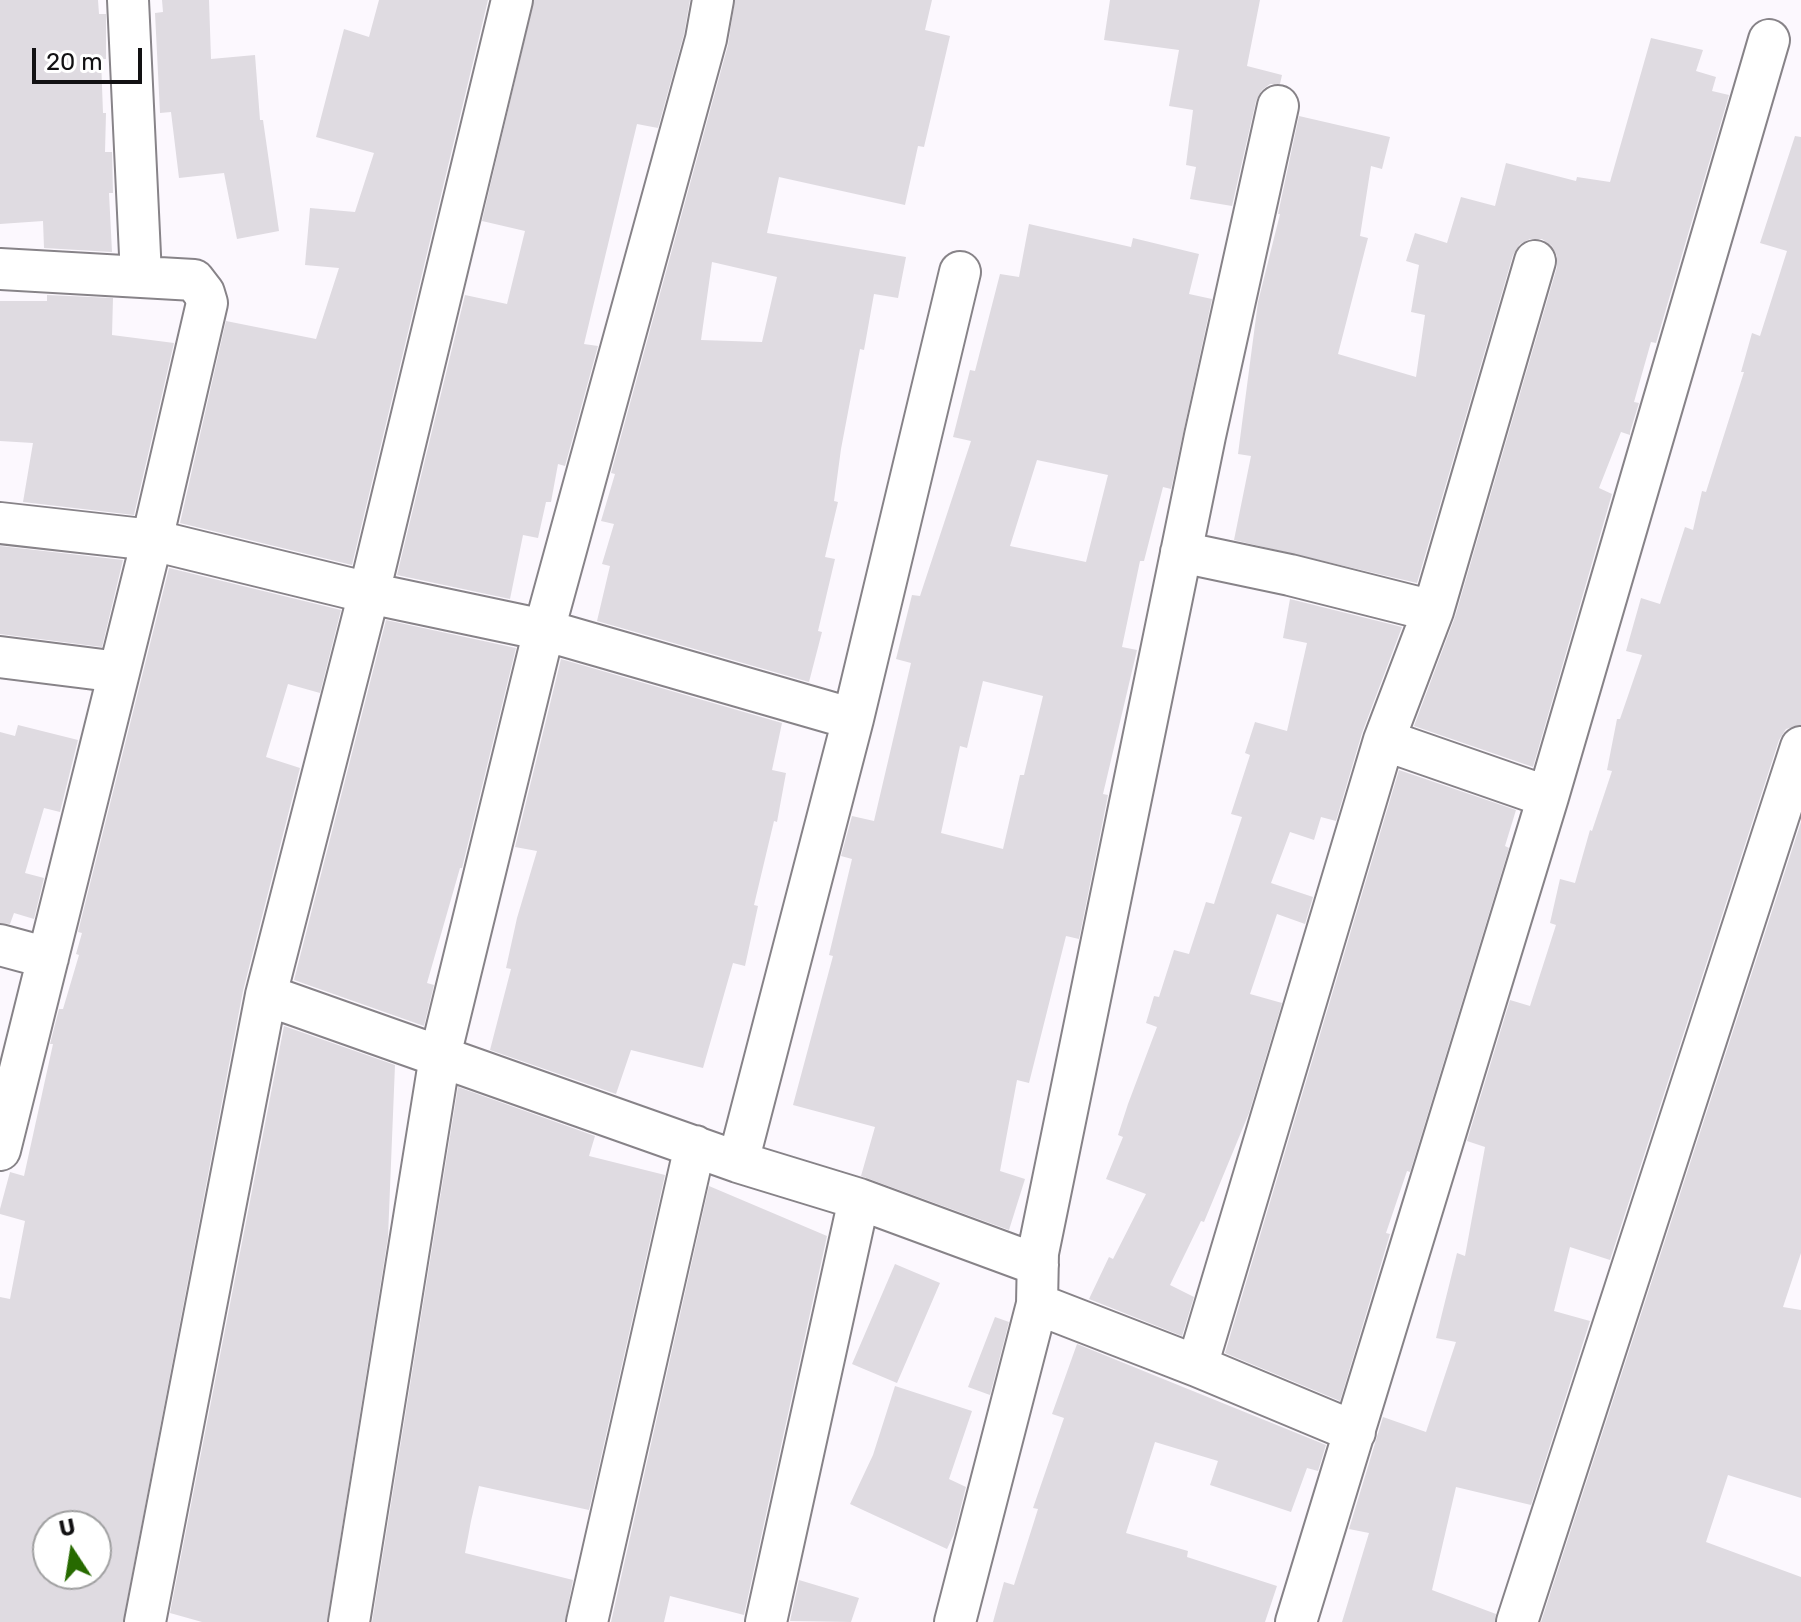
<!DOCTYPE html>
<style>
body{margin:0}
#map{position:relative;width:1801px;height:1622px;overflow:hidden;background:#fcf8fe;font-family:Rubik,sans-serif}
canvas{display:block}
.north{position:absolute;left:32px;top:1510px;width:80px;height:80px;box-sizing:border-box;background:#fff;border:2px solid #a0a0a1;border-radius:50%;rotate:348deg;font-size:22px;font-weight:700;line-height:32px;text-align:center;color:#121113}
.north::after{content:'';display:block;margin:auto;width:28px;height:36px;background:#276a00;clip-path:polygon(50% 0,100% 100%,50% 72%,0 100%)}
.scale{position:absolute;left:32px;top:48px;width:110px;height:36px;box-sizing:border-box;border:4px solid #121113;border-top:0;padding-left:10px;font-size:24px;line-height:28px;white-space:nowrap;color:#121113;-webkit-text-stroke:6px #fff;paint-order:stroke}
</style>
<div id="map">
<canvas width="1801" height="1622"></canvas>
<div class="north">U</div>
<div class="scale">20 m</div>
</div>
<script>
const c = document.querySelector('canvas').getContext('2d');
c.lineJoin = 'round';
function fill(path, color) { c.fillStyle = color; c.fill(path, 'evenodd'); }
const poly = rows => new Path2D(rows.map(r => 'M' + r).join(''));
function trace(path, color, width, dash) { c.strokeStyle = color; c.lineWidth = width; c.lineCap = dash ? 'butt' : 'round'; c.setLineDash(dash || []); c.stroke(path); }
fill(poly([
 [0,0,98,0,99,14,106,14,106,59,101,59,103,113,106,113,105,152,112,152,113,193,109,193,112,252,44,248,43,221,0,224],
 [162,0,209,0,211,59,255,55,260,120,263,120,279,231,237,239,224,173,179,178,171,112,160,113,155,13,163,12],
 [379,0,488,0,352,565,180,523,226,321,316,339,339,268,305,265,310,208,355,212,374,153,316,137,344,29,369,37],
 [534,0,690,0,684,34,658,128,637,124,584,344,598,346,565,466,558,464,551,502,546,502,538,538,523,535,510,599,397,575,465,295,507,304,525,231,482,221],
 [735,0,932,0,925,30,950,36,924,147,918,146,905,205,779,177,767,233,906,257,898,298,874,294,864,350,860,349,841,449,834,501,838,502,825,557,835,559,818,631,822,632,809,682,597,621,610,566,602,564,614,524,601,521,615,474,611,473,728,45],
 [712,262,777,277,762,342,701,340],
 [1110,0,1260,0,1247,66,1282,75,1280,84,1270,84,1262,90,1256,101,1232,206,1190,199,1196,167,1186,165,1193,110,1169,106,1179,50,1104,40],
 [1651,38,1703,50,1696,71,1716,77,1712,91,1729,95,1656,343,1651,342,1634,402,1639,403,1630,432,1630,435,1621,432,1599,488,1612,494,1533,767,1414,726,1455,617,1557,267,1557,256,1552,246,1542,239,1530,239,1520,244,1513,255,1417,583,1234,540,1251,456,1238,454,1258,302,1280,214,1278,214,1299,116,1390,137,1382,169,1371,166,1360,236,1368,238,1338,354,1416,377,1425,315,1411,312,1419,265,1406,261,1415,233,1447,243,1461,197,1495,206,1506,163,1576,181,1577,177,1610,182],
 [1795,136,1801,137,1801,725,1786,729,1779,740,1610,1260,1570,1247,1554,1311,1590,1321,1531,1505,1456,1487,1432,1590,1496,1614,1495,1622,1342,1622,1369,1533,1349,1529,1383,1417,1426,1432,1456,1342,1436,1338,1457,1253,1465,1256,1485,1147,1467,1141,1510,1000,1530,1006,1556,925,1550,923,1560,879,1575,883,1590,830,1592,831,1612,771,1607,770,1617,719,1620,719,1642,655,1626,651,1641,598,1660,604,1685,527,1693,530,1702,491,1706,492,1744,372,1741,372,1752,333,1760,336,1787,251,1760,243],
 [1029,224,1131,247,1133,238,1199,254,1189,294,1212,299,1171,489,1163,487,1144,561,1140,561,1122,647,1137,650,1103,794,1108,795,1079,939,1066,936,1029,1083,1017,1080,1000,1171,1025,1179,1009,1230,861,1176,875,1127,793,1105,833,956,829,955,852,859,841,856,852,816,874,821,911,663,896,659,912,595,920,596,971,441,953,437,970,370,975,371,1000,274,1019,277],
 [1037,460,1108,475,1086,562,1010,546],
 [983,681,1043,696,1024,775,1020,775,1003,849,941,833,960,746,967,748],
 [47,295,113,298,112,335,174,343,134,515,23,502,33,443,0,441,0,301,47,301],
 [0,546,123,560,102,647,0,634],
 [169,568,341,610,320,693,288,684,266,757,300,768,243,991,123,1622,0,1622,0,1297,10,1299,25,1221,0,1214,0,1209,10,1172,24,1176,53,1044,50,1044,59,1009,63,1009,79,955,76,954,82,933,78,932],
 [48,1526,96,1526,96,1574,48,1574],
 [1290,599,1402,627,1362,733,1336,821,1321,817,1314,840,1290,832,1271,883,1313,897,1305,924,1277,914,1250,994,1282,1003,1249,1113,1204,1222,1201,1221,1170,1285,1194,1297,1182,1336,1089,1299,1109,1257,1113,1259,1146,1194,1106,1179,1123,1137,1118,1135,1128,1104,1157,1027,1146,1023,1154,996,1159,997,1174,950,1189,954,1206,902,1214,904,1242,817,1231,814,1250,755,1245,753,1255,722,1287,731,1307,643,1283,638],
 [386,620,516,648,462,868,460,868,427,983,434,985,424,1026,294,980],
 [561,659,782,723,772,770,786,773,777,822,774,821,754,905,758,906,745,966,733,963,703,1068,631,1050,616,1094,490,1050,511,969,506,968,517,918,537,851,515,847],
 [18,725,78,740,60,812,44,808,25,873,44,878,34,919,14,913,10,924,0,923,0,732,15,736],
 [1399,770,1516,810,1505,846,1509,848,1410,1172,1407,1171,1386,1233,1390,1234,1340,1401,1225,1353],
 [1801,822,1801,1253,1783,1307,1801,1310,1801,1498,1728,1475,1706,1542,1801,1577,1801,1622,1541,1622],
 [284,1026,395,1065,388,1237,327,1622,202,1622,170,1613],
 [458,1087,595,1136,589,1156,665,1175,589,1510,479,1486,471,1521,465,1553,573,1580,565,1622,372,1622],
 [709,1186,827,1236,744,1615,670,1596,664,1622,611,1622],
 [895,1264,940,1283,897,1383,852,1364],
 [995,1317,1009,1322,990,1395,968,1387],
 [1077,1344,1326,1445,1318,1471,1307,1468,1291,1512,1210,1485,1218,1461,1155,1442,1126,1533,1188,1551,1187,1557,1277,1586,1265,1622,993,1622,1004,1582,1014,1585,1038,1509,1033,1508,1064,1418,1052,1414],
 [895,1386,972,1411,949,1479,966,1487,954,1534,947,1549,850,1504,873,1455],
 [799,1580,859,1598,851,1622,790,1621]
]), '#dfdbe1');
const street = poly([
 [128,0,141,276],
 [0,269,194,280,204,293,207,303,152,540,0,1150],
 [0,523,152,540,369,593,544,630,853,719],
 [1181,552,1290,575,1433,611],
 [0,657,119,672],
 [1384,740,1548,797],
 [0,945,48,958],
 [266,995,738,1162,859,1199,1038,1265],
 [738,1162,853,719,960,272],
 [1037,1304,1197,1366,1355,1432],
 [1197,1366,1384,740,1433,611,1535,261],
 [145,1622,266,995,369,593,512,0],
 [349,1622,440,1056,544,630,706,39,713,0],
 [587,1622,695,1146],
 [766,1622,859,1199],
 [955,1622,1037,1304,1038,1253,1205,436,1278,106],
 [1296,1622,1548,797,1769,40],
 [1517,1622,1801,747]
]);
trace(street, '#878388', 44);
trace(street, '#fff', 40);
</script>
